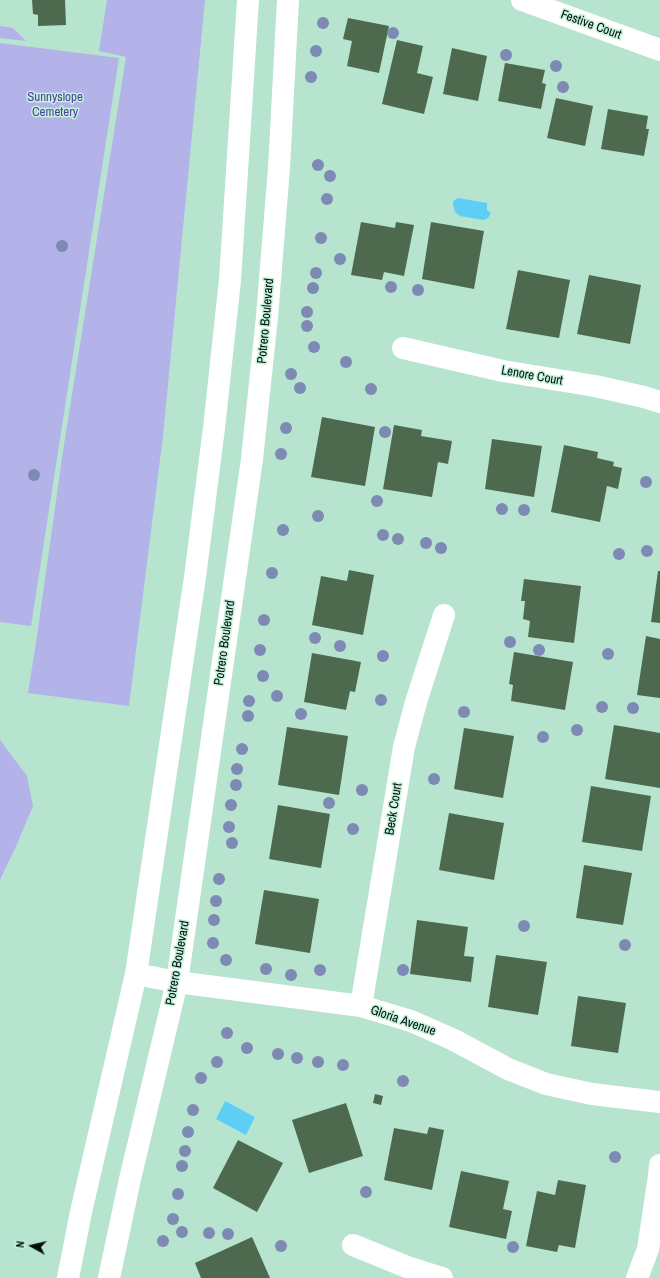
<!DOCTYPE html>
<style>
body{margin:0}
#map{position:relative;width:660px;height:1278px;overflow:hidden;background:#b6e4cf;font-family:"Archivo Narrow",sans-serif}
canvas{display:block}
.north{position:absolute;left:12px;top:1226px;width:40px;height:40px;-webkit-text-stroke:3px #c3f1dc;paint-order:stroke;rotate:278deg;font-size:11px;font-weight:700;line-height:16px;text-align:center;color:#010f09}
.north::after{content:'';display:block;margin:auto;width:14px;height:18px;background:#010f09;clip-path:polygon(50% 0,100% 100%,50% 72%,0 100%)}
</style>
<div id="map">
<canvas width="660" height="1278"></canvas>
<div class="north">N</div>
</div>
<script>
const c = document.querySelector('canvas').getContext('2d');
c.lineJoin = 'round';
function fill(path, color) { c.fillStyle = color; c.fill(path, 'evenodd'); }
const poly = rows => new Path2D(rows.map(r => 'M' + r).join(''));
function trace(path, color, width, dash) { c.strokeStyle = color; c.lineWidth = width; c.lineCap = dash ? 'butt' : 'round'; c.setLineDash(dash || []); c.stroke(path); }
function write(font, color, halo, rows, align = 'center') {
  c.font = font + ' "Archivo Narrow",sans-serif'; c.lineWidth = 3; c.setLineDash([]); c.textBaseline = 'middle'; c.strokeStyle = halo; c.fillStyle = color; for (const [text, x, y, turn = 0] of rows) {
    c.save(); c.translate(x, y); c.rotate((+turn || 0) * Math.PI / 180); c.textAlign = isNaN(turn) ? turn : align; if (halo) c.strokeText(text, 0, 0); c.fillText(text, 0, 0); c.restore();
  }
}
fill(poly([
 [107,0,205,0,163,436,129,706,28,693,37,636,63,451,126,57,99,51],
 [0,26,13,28,26,41,0,38],
 [0,43,119,58,31,626,0,622],
 [0,740,27,776,33,806,17,844,0,880]
]), '#b3b3ea');
fill(poly([
 [458,198,487,203,487,210,491,213,488,218,483,220,460,216,455,212,453,204,453,201],
 [225,1101,255,1117,246,1135,216,1119]
]), '#5ecef7');
fill(poly([
 [32,0,65,0,66,25,38,26,38,15,33,14],
 [348,18,389,26,379,73,347,66,352,41,343,39],
 [397,40,423,46,417,73,433,77,424,114,382,104],
 [452,48,487,56,478,101,443,94],
 [505,63,545,70,542,83,546,84,541,109,498,101],
 [556,98,593,106,585,146,547,138],
 [608,109,648,116,646,129,649,129,644,156,601,149],
 [361,222,395,228,396,222,414,225,404,276,384,272,382,280,351,275],
 [431,222,484,231,474,289,422,279],
 [518,270,570,280,559,338,506,329],
 [589,275,641,285,630,344,577,334],
 [322,417,375,427,365,486,311,477],
 [394,425,422,430,421,436,452,441,448,464,438,462,432,497,383,489],
 [492,439,542,446,534,497,485,489],
 [564,445,598,452,597,458,614,462,613,466,622,468,618,489,607,486,600,522,551,512],
 [349,570,374,575,363,635,312,625,321,576,347,581],
 [658,571,660,571,660,623,651,622],
 [524,579,581,586,574,643,528,637,530,621,523,619,525,601,521,601],
 [646,636,660,639,660,698,637,695],
 [514,652,573,662,565,710,511,701,513,685,509,684],
 [312,653,361,662,355,692,350,691,346,710,304,702],
 [614,725,660,733,660,788,605,779],
 [287,727,348,736,339,795,278,785],
 [464,728,514,736,503,798,454,789],
 [591,786,651,796,642,851,582,842],
 [278,805,330,814,321,868,269,859],
 [449,813,504,823,494,880,439,870],
 [584,865,632,873,623,925,576,918],
 [264,890,319,899,310,953,255,944],
 [417,920,468,927,464,956,474,957,471,982,410,974],
 [496,955,547,962,538,1015,488,1007],
 [578,996,626,1003,618,1053,571,1046],
 [375,1094,383,1096,381,1105,373,1103],
 [346,1103,363,1156,309,1173,292,1120],
 [429,1127,444,1130,432,1190,384,1180,394,1128,427,1134],
 [238,1140,283,1163,257,1212,213,1188],
 [461,1171,509,1181,503,1209,512,1211,506,1239,449,1227],
 [558,1180,586,1185,575,1248,559,1245,557,1252,526,1246,537,1191,555,1195],
 [252,1237,270,1278,201,1278,195,1263]
]), '#4e6a4e');
trace(poly([
 [522,0,660,50],
 [403,348,503,371,595,386,644,397,660,402],
 [136,974,177,982,361,1006,411,1021,454,1040,508,1069,546,1084,592,1094,660,1102],
 [361,1006,404,747,416,702,444,615],
 [353,1245,407,1267,442,1278],
 [637,1278,648,1249,659,1176,660,1165]
]), '#fff', 22);
trace(poly([
 [68,1278,81,1212,136,974,195,577,214,428,230,280,248,0],
 [109,1278,130,1179,177,982,252,459,267,317,279,168,288,0]
]), '#fff', 22);
c.fillStyle = '#7c8ab4';
for (const [x, y] of [
 [323,23],
 [393,33],
 [316,51],
 [506,55],
 [556,66],
 [311,77],
 [563,87],
 [318,165],
 [330,176],
 [327,199],
 [321,238],
 [62,246],
 [340,259],
 [316,273],
 [391,287],
 [313,288],
 [418,290],
 [307,312],
 [307,326],
 [314,347],
 [346,362],
 [291,374],
 [300,388],
 [371,389],
 [286,428],
 [385,432],
 [281,454],
 [34,475],
 [646,482],
 [377,501],
 [502,509],
 [524,510],
 [318,516],
 [283,530],
 [383,535],
 [398,539],
 [426,543],
 [441,548],
 [647,551],
 [619,554],
 [272,573],
 [264,620],
 [315,638],
 [510,642],
 [340,646],
 [260,650],
 [539,650],
 [608,654],
 [383,656],
 [263,676],
 [277,696],
 [381,700],
 [249,701],
 [602,707],
 [633,708],
 [464,712],
 [301,714],
 [248,716],
 [577,730],
 [543,737],
 [242,749],
 [237,769],
 [434,779],
 [236,785],
 [362,790],
 [329,803],
 [231,805],
 [229,827],
 [353,829],
 [232,843],
 [219,879],
 [216,901],
 [214,920],
 [524,926],
 [213,943],
 [625,945],
 [226,960],
 [266,969],
 [320,970],
 [403,970],
 [291,975],
 [227,1033],
 [247,1048],
 [278,1054],
 [297,1058],
 [217,1062],
 [318,1062],
 [343,1065],
 [201,1078],
 [403,1081],
 [193,1110],
 [188,1132],
 [185,1151],
 [615,1157],
 [182,1166],
 [366,1192],
 [178,1194],
 [173,1219],
 [182,1232],
 [209,1233],
 [228,1234],
 [163,1241],
 [281,1246],
 [513,1247]
]) { c.beginPath(); c.arc(x, y, 6, 0, 2 * Math.PI); c.fill(); }
write('13px', '#010f09', '#c3f1dc', [
 ["Festive Court",591,25,20],
 ["Potrero Boulevard",266,321,-85],
 ["Lenore Court",532,376,10],
 ["Potrero Boulevard",225,643,-82],
 ["Beck Court",394,809,-81],
 ["Potrero Boulevard",178,963,-80],
 ["Gloria Avenue",403,1021,19]
]);
write('13px', '#4d409d', '#c3f1dc', [
 ["Sunnyslope",55,98],
 ["Cemetery",55,113]
]);
</script>
